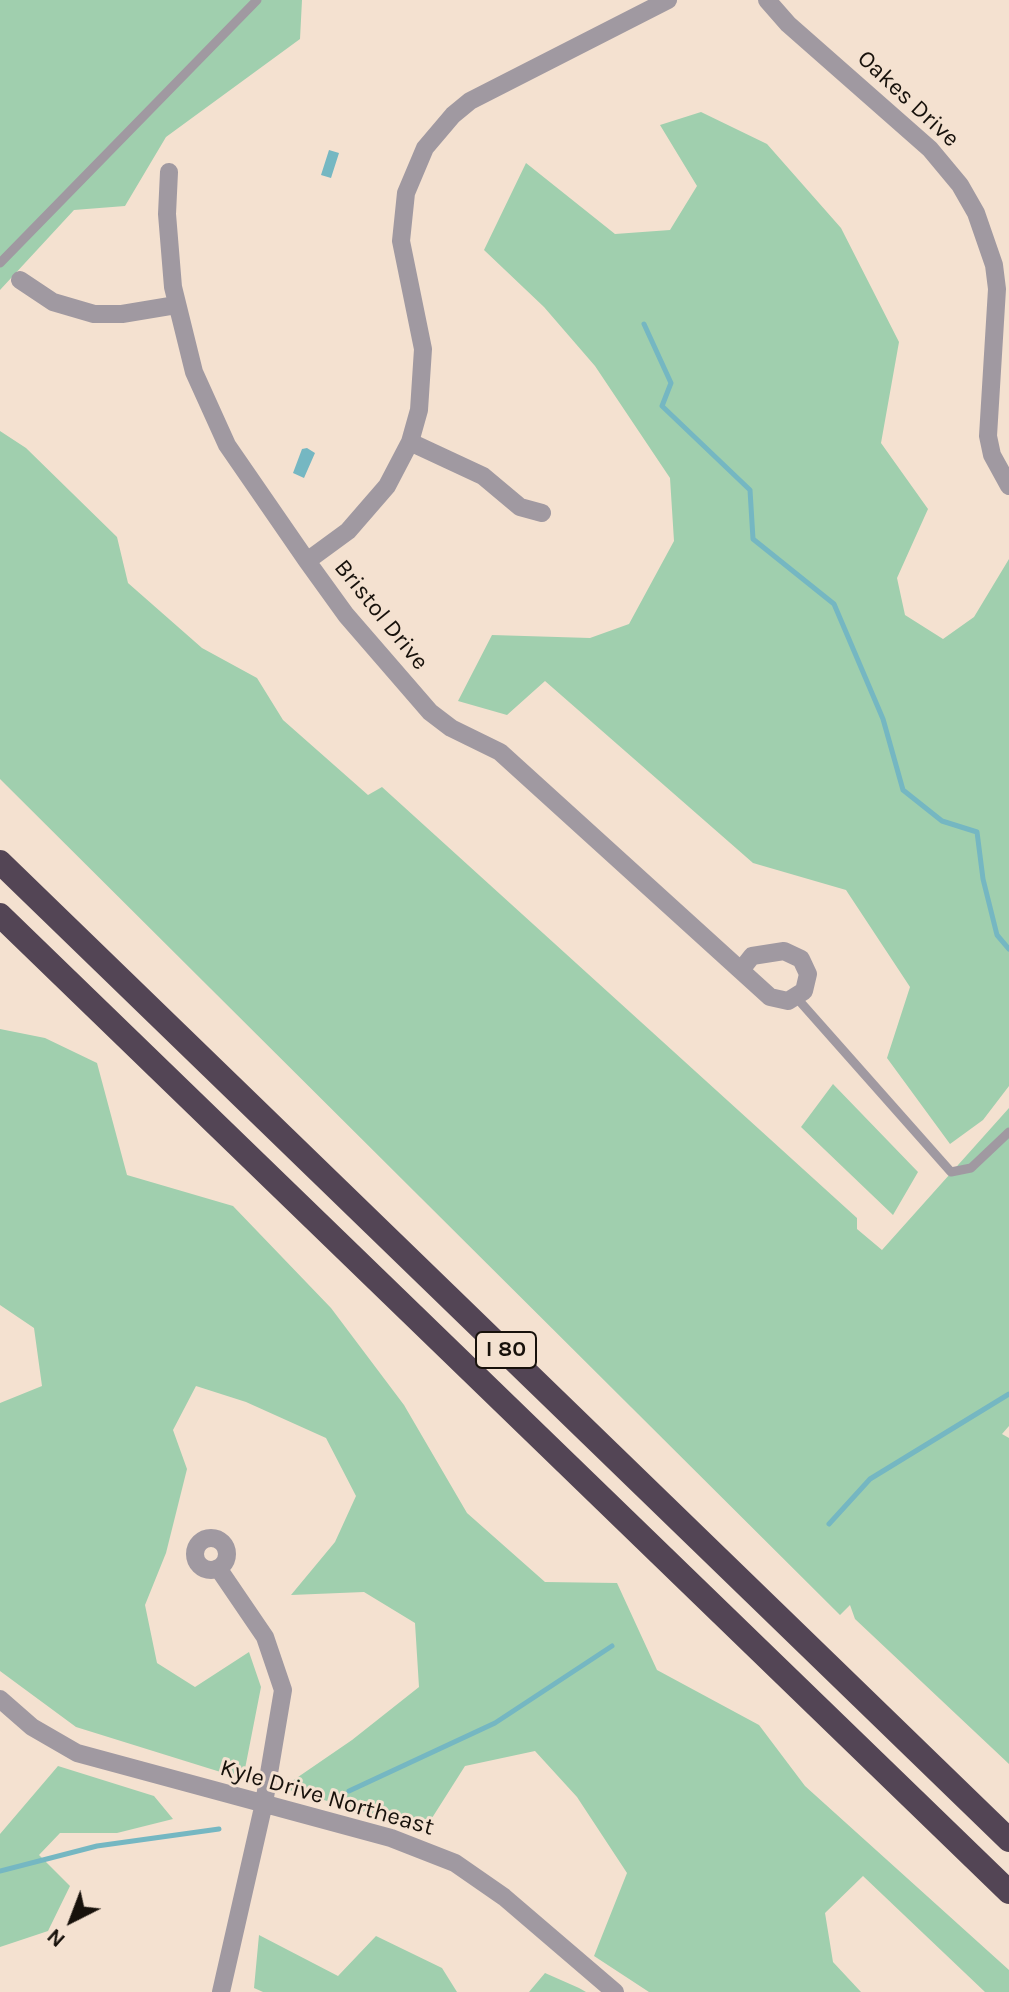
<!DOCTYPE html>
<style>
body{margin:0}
#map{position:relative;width:1009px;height:1992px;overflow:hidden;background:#f4e1d0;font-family:Karla,sans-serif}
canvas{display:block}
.north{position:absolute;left:32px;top:1880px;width:80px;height:80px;-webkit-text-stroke:6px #f4e1d0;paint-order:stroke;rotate:222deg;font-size:22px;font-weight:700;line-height:32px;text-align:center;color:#17110b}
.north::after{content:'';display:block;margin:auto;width:28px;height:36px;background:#17110b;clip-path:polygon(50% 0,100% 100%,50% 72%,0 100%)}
</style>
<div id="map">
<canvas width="1009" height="1992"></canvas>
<div class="north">N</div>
</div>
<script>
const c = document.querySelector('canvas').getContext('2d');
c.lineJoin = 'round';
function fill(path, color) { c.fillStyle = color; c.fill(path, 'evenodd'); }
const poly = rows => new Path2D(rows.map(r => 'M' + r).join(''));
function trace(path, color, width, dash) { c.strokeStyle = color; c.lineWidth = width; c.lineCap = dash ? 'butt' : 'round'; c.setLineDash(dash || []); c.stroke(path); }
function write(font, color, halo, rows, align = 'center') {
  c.font = font + ' Karla,sans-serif'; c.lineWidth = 6; c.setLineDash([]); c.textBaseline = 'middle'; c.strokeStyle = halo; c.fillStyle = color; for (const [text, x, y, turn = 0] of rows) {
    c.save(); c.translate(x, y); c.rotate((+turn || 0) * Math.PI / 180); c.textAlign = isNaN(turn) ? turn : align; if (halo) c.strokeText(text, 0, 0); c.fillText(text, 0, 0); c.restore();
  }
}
fill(poly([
 [0,0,302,0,300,39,166,137,125,206,74,210,0,290],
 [701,112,767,144,841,228,899,342,881,443,928,509,897,578,905,615,943,639,974,617,1009,559,1009,1086,983,1120,950,1144,887,1058,910,987,846,890,753,863,545,681,507,715,458,701,492,635,590,638,629,624,674,541,670,478,595,366,544,307,484,250,526,163,615,234,670,230,697,186,660,125],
 [0,431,26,448,117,537,128,583,202,648,257,678,283,720,368,795,382,787,857,1218,857,1229,882,1250,1009,1108,1009,1426,1002,1434,1009,1438,1009,1764,855,1619,850,1605,840,1615,0,779],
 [0,1029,45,1038,97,1063,127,1175,233,1206,331,1308,404,1405,467,1513,545,1582,617,1583,657,1670,759,1725,805,1786,1009,1970,1009,1992,985,1992,863,1876,825,1913,833,1962,861,1992,649,1992,594,1956,627,1873,577,1797,535,1751,465,1766,425,1829,282,1788,352,1740,419,1687,415,1623,364,1592,291,1595,335,1542,356,1496,326,1438,246,1402,196,1386,173,1430,187,1469,166,1553,145,1605,157,1663,195,1687,249,1652,261,1687,243,1779,76,1727,0,1671,0,1403,42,1386,34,1328,0,1305],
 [833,1084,918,1172,893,1215,801,1127],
 [58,1766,154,1796,173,1819,117,1833,60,1833,39,1855,70,1886,48,1931,0,1947,0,1834],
 [259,1935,338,1976,376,1936,442,1968,457,1992,263,1992,254,1988],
 [545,1973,579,1988,586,1992,529,1992]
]), '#a0cfae');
fill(poly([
 [329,150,339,153,331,178,321,175],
 [307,448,315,453,304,478,293,473,302,449]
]), '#75b7c2');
trace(poly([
 [644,324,671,383,662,406,750,490,753,539,834,604,883,719,903,790,942,821,977,832,983,879,997,935,1009,949],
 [829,1524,870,1479,1009,1394],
 [349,1791,495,1723,612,1646],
 [0,1871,97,1846,219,1829]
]), '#75b7c2', 5);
trace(poly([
 [0,263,257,0],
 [795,996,951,1172,971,1168,1009,1132]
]), '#a099a1', 9);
trace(poly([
 [767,0,788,24,930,149,960,185,976,213,994,265,997,289,988,436,992,455,1009,486],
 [169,172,167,214,173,287,194,372,227,445,307,561,346,615,430,712,451,728,500,752,770,997,788,1001,804,991,808,974,801,959,784,951,752,956,741,970],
 [20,280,53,302,94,314,122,314,176,305],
 [410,442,483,476,520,507,542,513],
 [307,561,348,531,387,486,410,442,419,410,423,349,401,241,406,193,425,148,453,115,470,101,668,0],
 '195 1554a16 16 0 1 1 32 0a16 16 0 1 1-32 0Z',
 [218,1568,265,1637,283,1690,264,1803,221,1992],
 [0,1699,32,1727,77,1753,391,1838,455,1863,504,1897,615,1992]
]), '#a099a1', 18);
trace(poly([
 [0,862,1009,1840],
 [0,915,1009,1892]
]), '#534555', 24);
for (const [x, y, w] of [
 [506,1350,60]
]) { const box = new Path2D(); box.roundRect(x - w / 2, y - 18, w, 36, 6); c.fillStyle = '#f4e1d0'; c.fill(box); trace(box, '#17110b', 2); }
write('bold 22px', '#17110b', null, [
 ["I 80",506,1350]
]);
write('24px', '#17110b', '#f4e1d0', [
 ["Oakes Drive",908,99,43],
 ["Bristol Drive",381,615,51],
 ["Kyle Drive Northeast",327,1798,16]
]);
</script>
